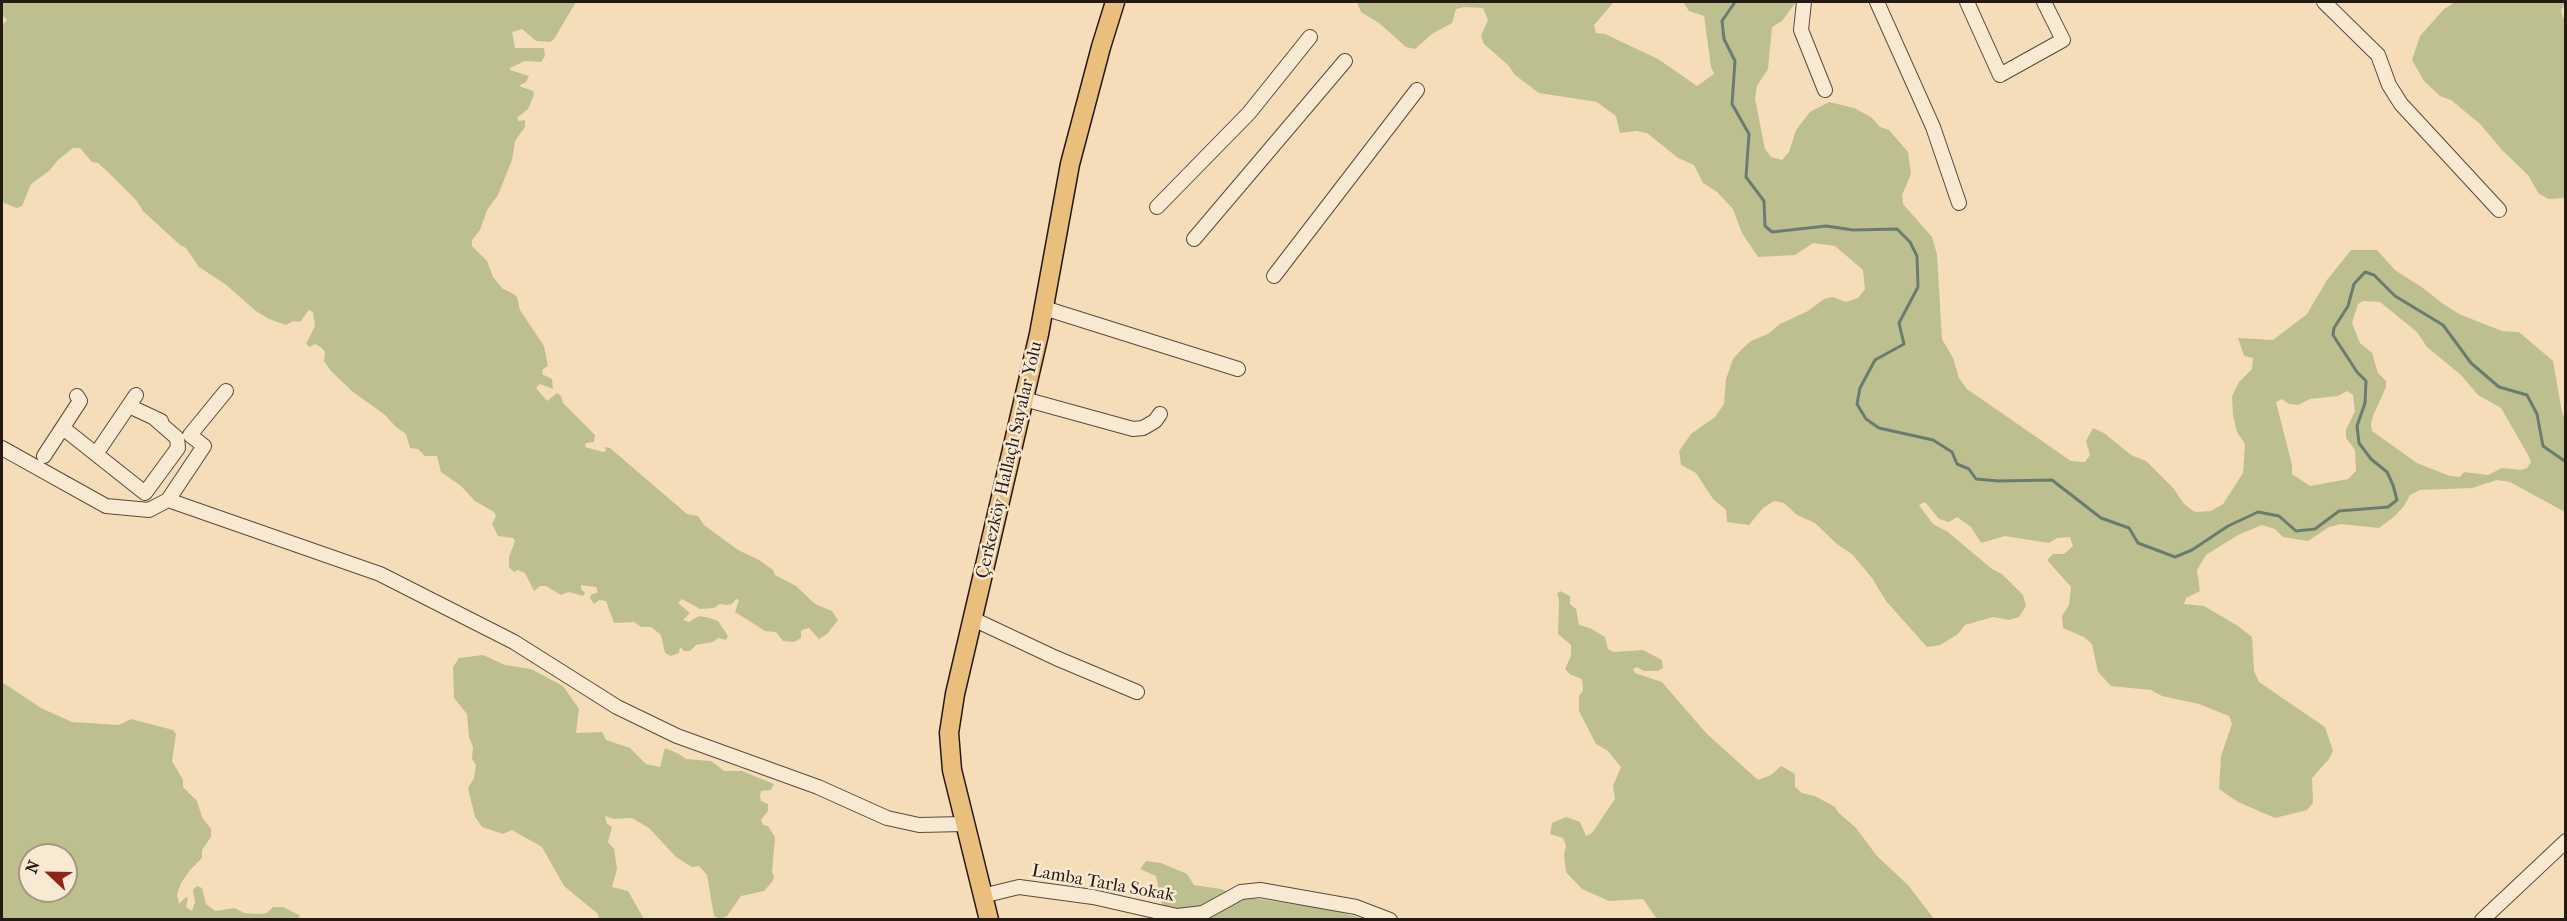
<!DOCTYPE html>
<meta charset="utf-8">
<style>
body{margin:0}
#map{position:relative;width:2567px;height:921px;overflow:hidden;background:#f5ddb9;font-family:"IM FELL French Canon",serif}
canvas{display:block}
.frame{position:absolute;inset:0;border:3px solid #251915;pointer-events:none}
.north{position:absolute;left:18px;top:843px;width:60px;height:60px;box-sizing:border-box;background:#f8e9d2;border:2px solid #a49686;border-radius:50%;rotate:292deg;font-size:16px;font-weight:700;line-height:24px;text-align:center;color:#251915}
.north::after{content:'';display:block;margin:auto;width:21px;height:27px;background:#8f2418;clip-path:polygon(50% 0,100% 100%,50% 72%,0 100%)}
</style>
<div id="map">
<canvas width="2567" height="921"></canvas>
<div class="frame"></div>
<div class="north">N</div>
</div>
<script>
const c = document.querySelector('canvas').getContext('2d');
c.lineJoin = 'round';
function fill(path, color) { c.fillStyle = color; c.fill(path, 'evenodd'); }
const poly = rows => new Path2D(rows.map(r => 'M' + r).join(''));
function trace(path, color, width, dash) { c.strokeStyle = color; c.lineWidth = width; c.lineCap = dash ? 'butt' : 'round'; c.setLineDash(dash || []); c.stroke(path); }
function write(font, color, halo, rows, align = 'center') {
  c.font = font + ' "IM FELL French Canon",serif'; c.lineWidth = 5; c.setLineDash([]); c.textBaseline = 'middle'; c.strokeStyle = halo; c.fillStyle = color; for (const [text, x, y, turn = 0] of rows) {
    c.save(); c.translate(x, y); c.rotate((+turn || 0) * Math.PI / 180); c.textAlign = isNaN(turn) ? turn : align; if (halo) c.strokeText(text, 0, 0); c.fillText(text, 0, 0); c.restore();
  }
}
fill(poly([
 [3,2,576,2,554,39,550,42,536,41,522,29,512,32,515,48,544,48,545,56,541,62,525,61,510,68,510,70,529,76,526,82,519,86,533,91,534,95,528,109,517,118,519,121,525,120,525,127,515,141,512,160,498,195,487,210,480,230,472,240,472,246,487,261,493,277,503,289,512,293,517,297,520,310,544,346,548,366,543,369,542,374,552,379,553,389,540,384,536,388,547,401,557,393,561,396,563,403,595,435,594,442,586,443,585,447,603,452,606,451,605,447,610,448,687,514,698,516,704,525,738,550,759,560,773,570,775,575,796,586,815,604,832,611,838,620,827,634,819,639,809,628,804,629,801,631,801,638,794,642,783,641,776,632,765,631,735,612,739,600,736,599,732,604,727,605,720,604,714,608,700,609,682,599,678,603,690,613,683,620,689,622,699,616,710,618,718,621,728,636,726,640,718,638,713,642,696,645,690,651,684,651,680,647,679,653,671,656,665,653,661,635,651,627,641,627,634,622,614,623,606,601,599,600,594,604,590,598,591,595,598,592,596,587,581,585,581,589,585,593,583,596,569,592,561,595,546,586,540,586,534,591,525,573,518,570,514,572,509,567,509,557,515,541,513,538,498,536,492,524,496,516,494,512,475,501,461,486,441,472,437,456,425,456,418,449,410,448,406,434,396,427,384,414,353,392,331,371,324,361,325,352,322,348,315,344,310,347,306,344,315,326,313,312,309,310,300,322,293,321,286,325,269,319,256,311,225,284,199,267,186,248,180,245,143,211,136,200,110,174,98,163,92,162,80,148,73,148,58,160,49,171,31,184,22,206,17,208,4,203,2,199,2,25,7,20,3,16],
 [1357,2,1614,2,1594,25,1596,33,1605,34,1658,59,1697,86,1714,74,1711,67,1704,16,1689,11,1683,2,1796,2,1782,21,1772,27,1768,69,1757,86,1755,99,1765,149,1771,157,1782,160,1789,152,1796,130,1810,112,1829,102,1854,108,1871,117,1880,127,1889,130,1908,152,1911,174,1902,195,1903,204,1932,237,1937,254,1942,339,1953,358,1959,378,1967,389,2071,461,2085,462,2090,455,2086,441,2093,428,2104,433,2131,455,2146,461,2174,489,2184,504,2195,512,2211,511,2223,504,2243,473,2245,444,2237,432,2233,415,2232,396,2239,382,2252,369,2253,358,2244,356,2238,338,2273,340,2307,314,2327,280,2351,250,2377,250,2395,270,2423,288,2442,303,2459,314,2502,331,2519,332,2553,361,2562,412,2565,419,2565,512,2510,482,2497,480,2472,488,2420,490,2410,495,2404,506,2395,516,2379,528,2341,524,2329,527,2308,541,2283,537,2275,529,2262,525,2238,535,2206,555,2197,570,2200,591,2186,598,2184,604,2204,606,2238,626,2252,637,2254,671,2259,682,2325,727,2333,751,2329,759,2312,778,2313,803,2307,810,2275,818,2238,802,2219,789,2221,756,2232,724,2229,716,2199,704,2162,696,2151,690,2111,686,2098,672,2092,644,2084,637,2063,628,2062,616,2069,605,2071,587,2047,560,2053,554,2064,554,2073,546,2070,537,2057,538,2049,543,2005,536,1981,543,1971,527,1957,517,1949,522,1939,519,1925,502,1919,505,1933,524,1948,532,1992,569,2002,574,2023,595,2026,606,2019,617,2009,620,1993,617,1965,625,1958,634,1940,645,1927,647,1886,601,1872,578,1852,554,1838,545,1815,523,1797,515,1784,503,1774,501,1763,508,1749,525,1727,522,1726,510,1713,499,1696,473,1681,465,1679,451,1691,434,1715,417,1724,404,1726,379,1733,359,1742,349,1751,341,1768,334,1780,324,1808,311,1824,299,1833,297,1846,302,1858,298,1865,289,1863,270,1835,246,1813,243,1795,255,1758,257,1742,233,1733,209,1717,192,1703,183,1694,165,1678,158,1647,133,1636,131,1620,133,1616,116,1597,102,1539,93,1515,75,1509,66,1484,44,1481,36,1488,20,1483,8,1464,7,1456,9,1452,23,1432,34,1415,49,1406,47,1379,23,1361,12],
 [2363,301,2380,302,2417,332,2427,347,2461,375,2478,395,2501,408,2528,455,2531,462,2527,468,2521,470,2502,468,2488,475,2464,472,2460,477,2450,476,2417,463,2372,431,2371,424,2373,416,2386,387,2386,381,2378,373,2372,353,2360,343,2352,323,2358,304],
 [2347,391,2353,395,2355,411,2346,430,2346,438,2355,450,2356,471,2348,479,2310,486,2292,474,2292,465,2276,402,2282,399,2289,404,2298,405,2310,399,2338,396],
 [2455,2,2565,2,2561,11,2566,25,2565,198,2549,199,2539,194,2528,175,2503,151,2480,124,2451,100,2440,96,2424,81,2412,60,2420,36,2444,9],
 [1560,591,1570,596,1570,604,1576,609,1579,625,1590,628,1605,637,1608,649,1614,652,1643,650,1662,660,1663,668,1658,671,1644,671,1637,667,1633,669,1635,673,1662,682,1706,733,1758,780,1771,775,1781,766,1795,774,1795,787,1802,793,1815,796,1835,807,1838,812,1856,828,1877,856,1908,885,1934,919,1657,919,1643,899,1609,901,1582,889,1566,872,1564,855,1566,846,1563,838,1550,834,1552,823,1566,817,1580,822,1586,836,1592,833,1615,799,1613,786,1621,767,1608,751,1596,744,1579,711,1579,696,1583,691,1582,679,1571,675,1565,669,1571,656,1571,645,1558,634,1559,599,1557,594],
 [483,655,505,665,531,669,563,686,579,709,576,733,602,732,606,740,630,748,646,764,660,767,665,748,679,754,686,759,711,761,724,771,742,771,774,784,771,790,761,791,760,797,761,801,768,804,768,811,761,820,763,825,768,826,775,837,772,872,774,877,772,882,764,891,741,896,727,916,720,919,714,916,707,875,699,866,692,867,676,857,649,828,632,818,614,819,605,816,607,824,612,827,608,842,614,849,617,869,612,887,628,891,644,919,599,919,598,914,564,886,542,847,512,830,503,834,482,827,475,817,468,788,474,778,476,765,472,759,473,747,469,737,467,714,454,698,453,667,459,658],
 [2,682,41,708,72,722,119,725,131,719,173,730,176,734,172,761,183,780,183,787,197,801,202,817,211,829,211,837,202,850,202,858,190,870,181,883,177,894,179,904,186,897,188,898,186,907,192,911,195,902,193,890,197,886,202,888,206,904,215,911,235,908,244,913,260,914,267,913,273,907,283,907,299,915,300,919,2,919],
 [30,855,66,855,66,891,30,891],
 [1146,861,1161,863,1187,874,1194,885,1221,889,1237,896,1328,909,1364,919,1196,919,1168,909,1162,904,1156,876,1140,869]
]), '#bdc08e');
trace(poly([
 [1735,2,1722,21,1724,39,1735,61,1732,104,1749,134,1746,177,1764,201,1765,226,1772,232,1826,226,1853,230,1897,229,1910,242,1917,256,1918,287,1899,323,1904,344,1875,360,1860,388,1857,404,1866,419,1879,428,1933,440,1952,452,1957,464,1969,469,1976,479,1998,481,2052,480,2101,518,2129,528,2138,543,2175,557,2192,550,2228,526,2258,512,2279,516,2296,531,2315,529,2339,511,2388,507,2397,500,2393,485,2387,472,2371,459,2359,443,2357,426,2365,403,2366,381,2357,372,2333,335,2334,328,2348,306,2354,284,2365,272,2374,275,2395,296,2443,325,2471,363,2499,387,2527,395,2537,414,2543,446,2566,462]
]), '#6c7b70', 3);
const minor = poly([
 [1804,2,1801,30,1825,90],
 [1877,2,1933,127,1959,203],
 [1967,2,2000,75,2063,40,2044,2],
 [2324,2,2378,55,2389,85,2401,104,2499,210],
 [1157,207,1249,113,1310,37],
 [1194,239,1345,61],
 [1274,276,1417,90],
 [1044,308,1238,369],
 [1024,399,1133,429,1143,428,1155,421,1160,414],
 [129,406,161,421],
 [63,428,145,493,178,448,177,438,153,417],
 [2,448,106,506,149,510,168,500,204,446,190,435,226,391],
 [96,454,136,395],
 [44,456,80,401,77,396],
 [168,500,380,574,514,642,617,707,677,736,818,787,887,818,919,825,964,824],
 [973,619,1056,658,1137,692],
 [982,896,1019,887,1093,897,1177,916,1203,913,1241,892,1260,890,1356,907,1390,920],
 [2482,920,2566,841]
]);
const major = poly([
 [989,920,952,770,949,733,955,694,1039,334,1070,164,1101,47,1115,2]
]);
trace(minor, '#594a3e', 16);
trace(major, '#251915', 21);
trace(minor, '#f8e9d2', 14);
trace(major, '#eabe7c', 18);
write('18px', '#251915', '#f8e9d2', [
 ["Çerkezköy Hallaçlı Sayalar Yolu",1010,460,-77],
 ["Lamba Tarla Sokak",1103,884,10]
]);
</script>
